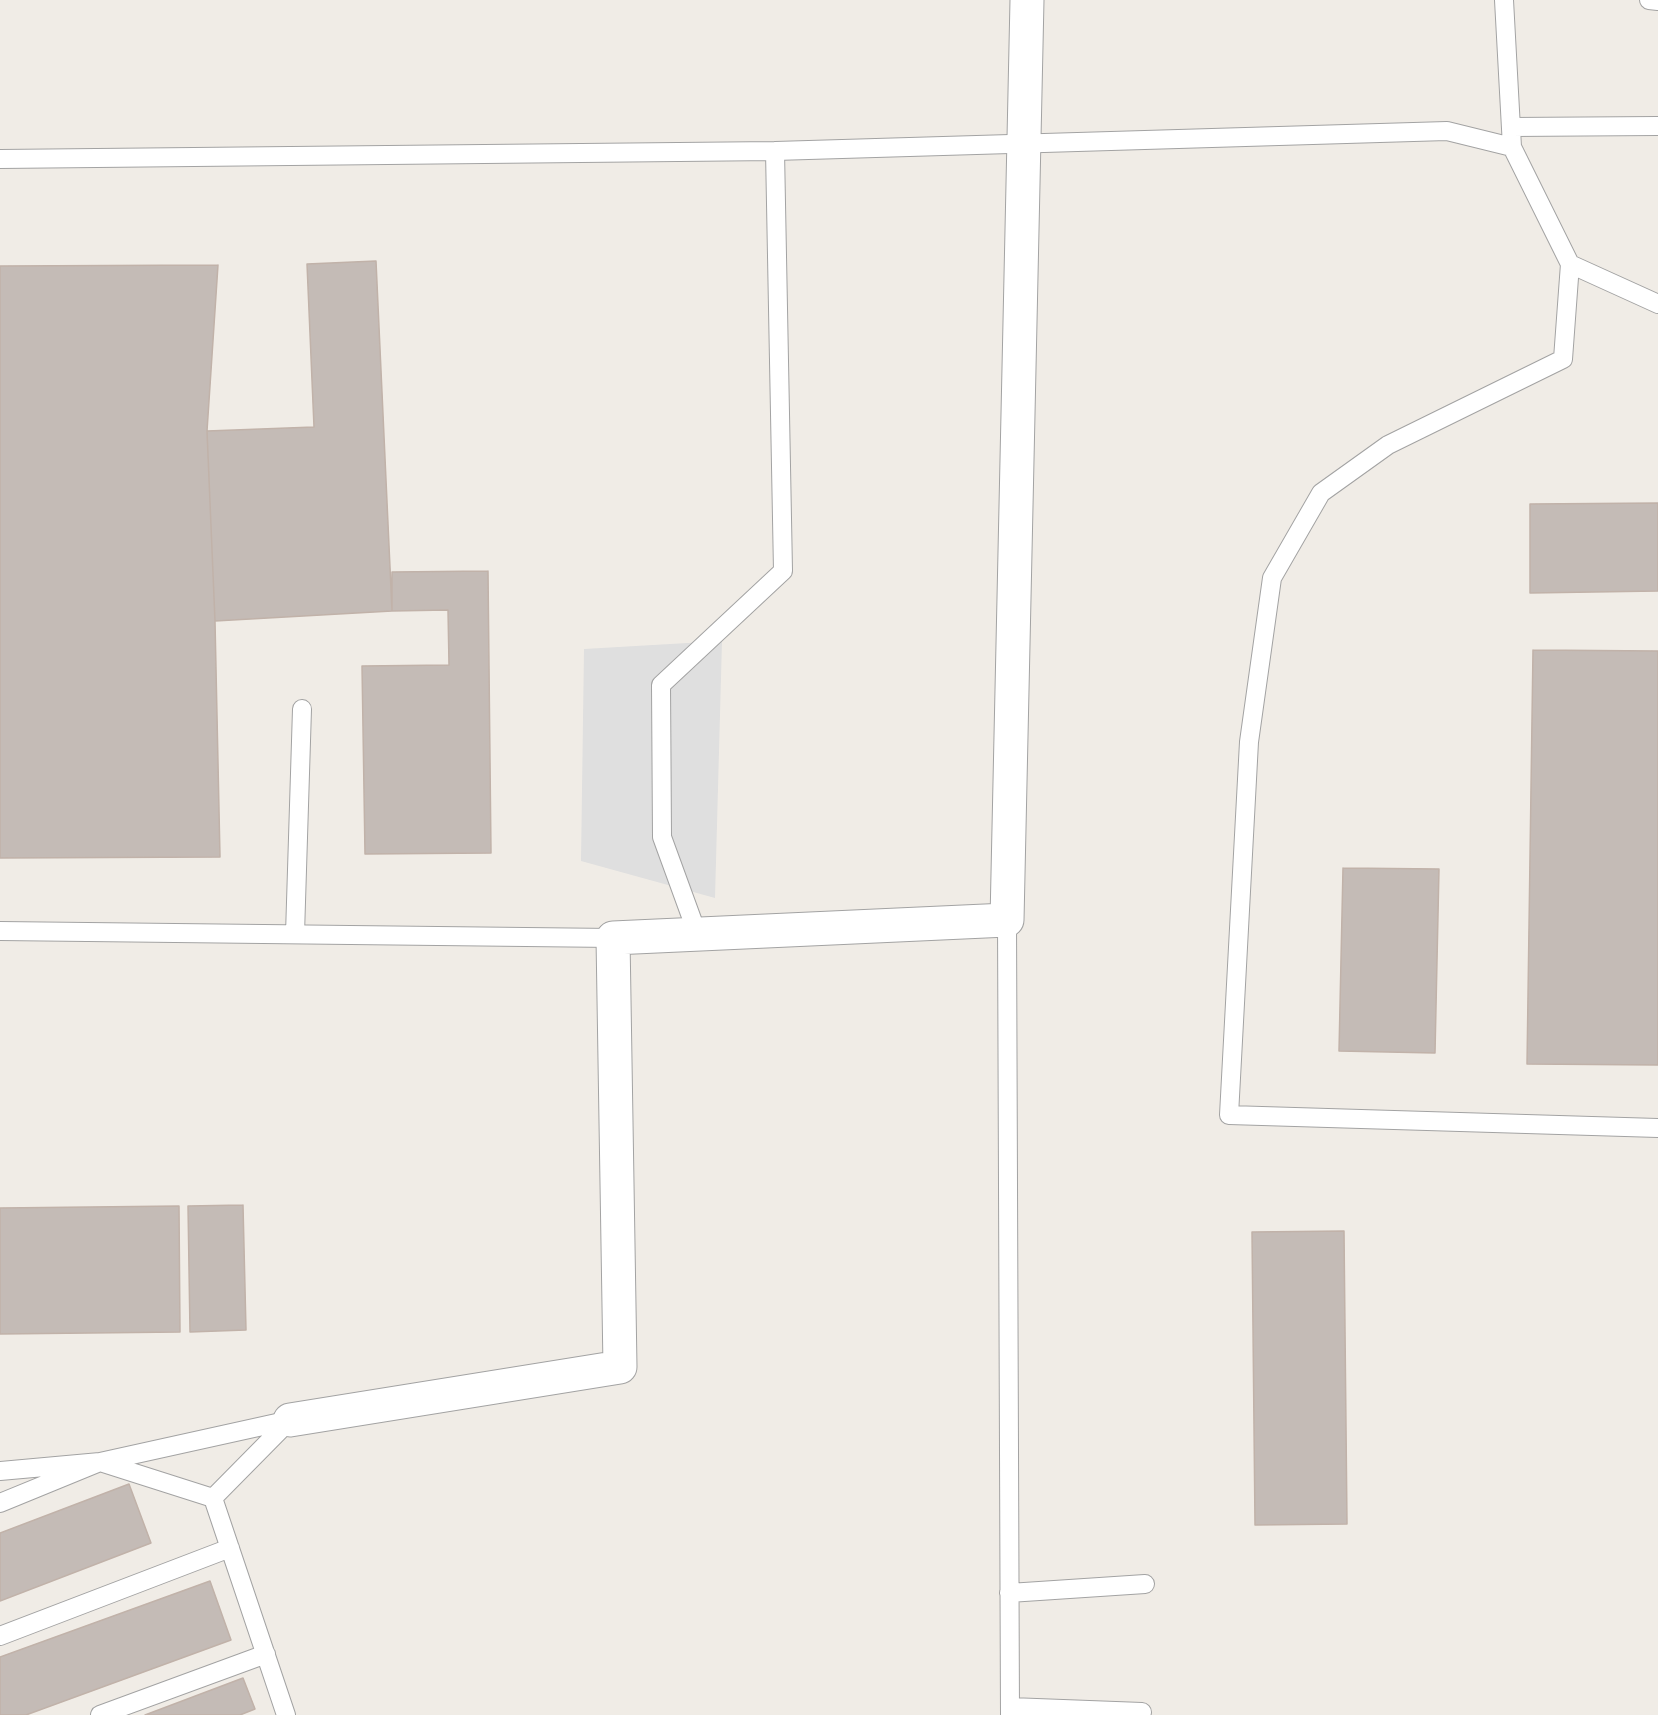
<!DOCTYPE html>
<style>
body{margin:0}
canvas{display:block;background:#f0ece6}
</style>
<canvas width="1658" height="1715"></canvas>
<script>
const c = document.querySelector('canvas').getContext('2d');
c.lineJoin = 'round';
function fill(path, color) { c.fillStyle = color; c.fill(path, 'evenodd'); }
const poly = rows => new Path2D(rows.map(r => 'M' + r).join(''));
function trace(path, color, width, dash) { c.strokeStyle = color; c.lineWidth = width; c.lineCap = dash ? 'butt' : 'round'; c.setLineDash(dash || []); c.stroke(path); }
fill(poly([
 [722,641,715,898,581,861,584,649]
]), '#dfdfdf');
const building = poly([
 [376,261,392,611,215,621,207,431,314,427,307,264,376,261],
 [218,265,207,431,215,621,220,857,0,858,0,266,218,265],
 [1658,503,1658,591,1530,593,1530,504,1658,503],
 [488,571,491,853,365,854,362,666,449,665,448,610,392,611,392,572,488,571],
 [1533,650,1658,651,1658,1065,1527,1064,1533,650],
 [1343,868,1439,869,1435,1053,1339,1051,1343,868],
 [243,1205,246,1330,190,1332,188,1206,243,1205],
 [179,1206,180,1332,0,1334,0,1208,179,1206],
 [1344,1231,1347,1524,1255,1525,1252,1232,1344,1231],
 [129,1484,151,1543,0,1601,0,1533,129,1484],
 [210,1581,231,1640,26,1715,0,1715,0,1657,210,1581],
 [243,1678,255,1709,240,1715,145,1715,243,1678]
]);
fill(building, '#c4bbb6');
trace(building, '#c1b2a9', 1.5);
const lane = poly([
 [1504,0,1512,147,1570,264,1658,304],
 [1649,0,1658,1],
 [1511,127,1658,126],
 [0,159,775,151,1447,131,1512,147],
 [1570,264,1563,359,1388,445,1321,493,1272,578,1249,742,1229,1115,1658,1128],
 [1007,920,1010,1715],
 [0,931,613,938],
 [697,933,662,837,661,685,783,571,775,151],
 [295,934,302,709],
 [0,1471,100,1462,290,1420],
 [0,1503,100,1462,213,1498],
 [1009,1593,1145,1584],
 [0,1636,230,1548],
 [1010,1707,1142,1712],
 [100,1715,266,1654],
 [286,1715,213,1498,290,1420]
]);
const street = poly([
 [290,1420,620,1367,613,938,1007,920,1027,0]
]);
trace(lane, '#a3a3a3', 20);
trace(street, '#a3a3a3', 35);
trace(lane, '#fff', 18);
trace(street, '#fff', 33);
</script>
